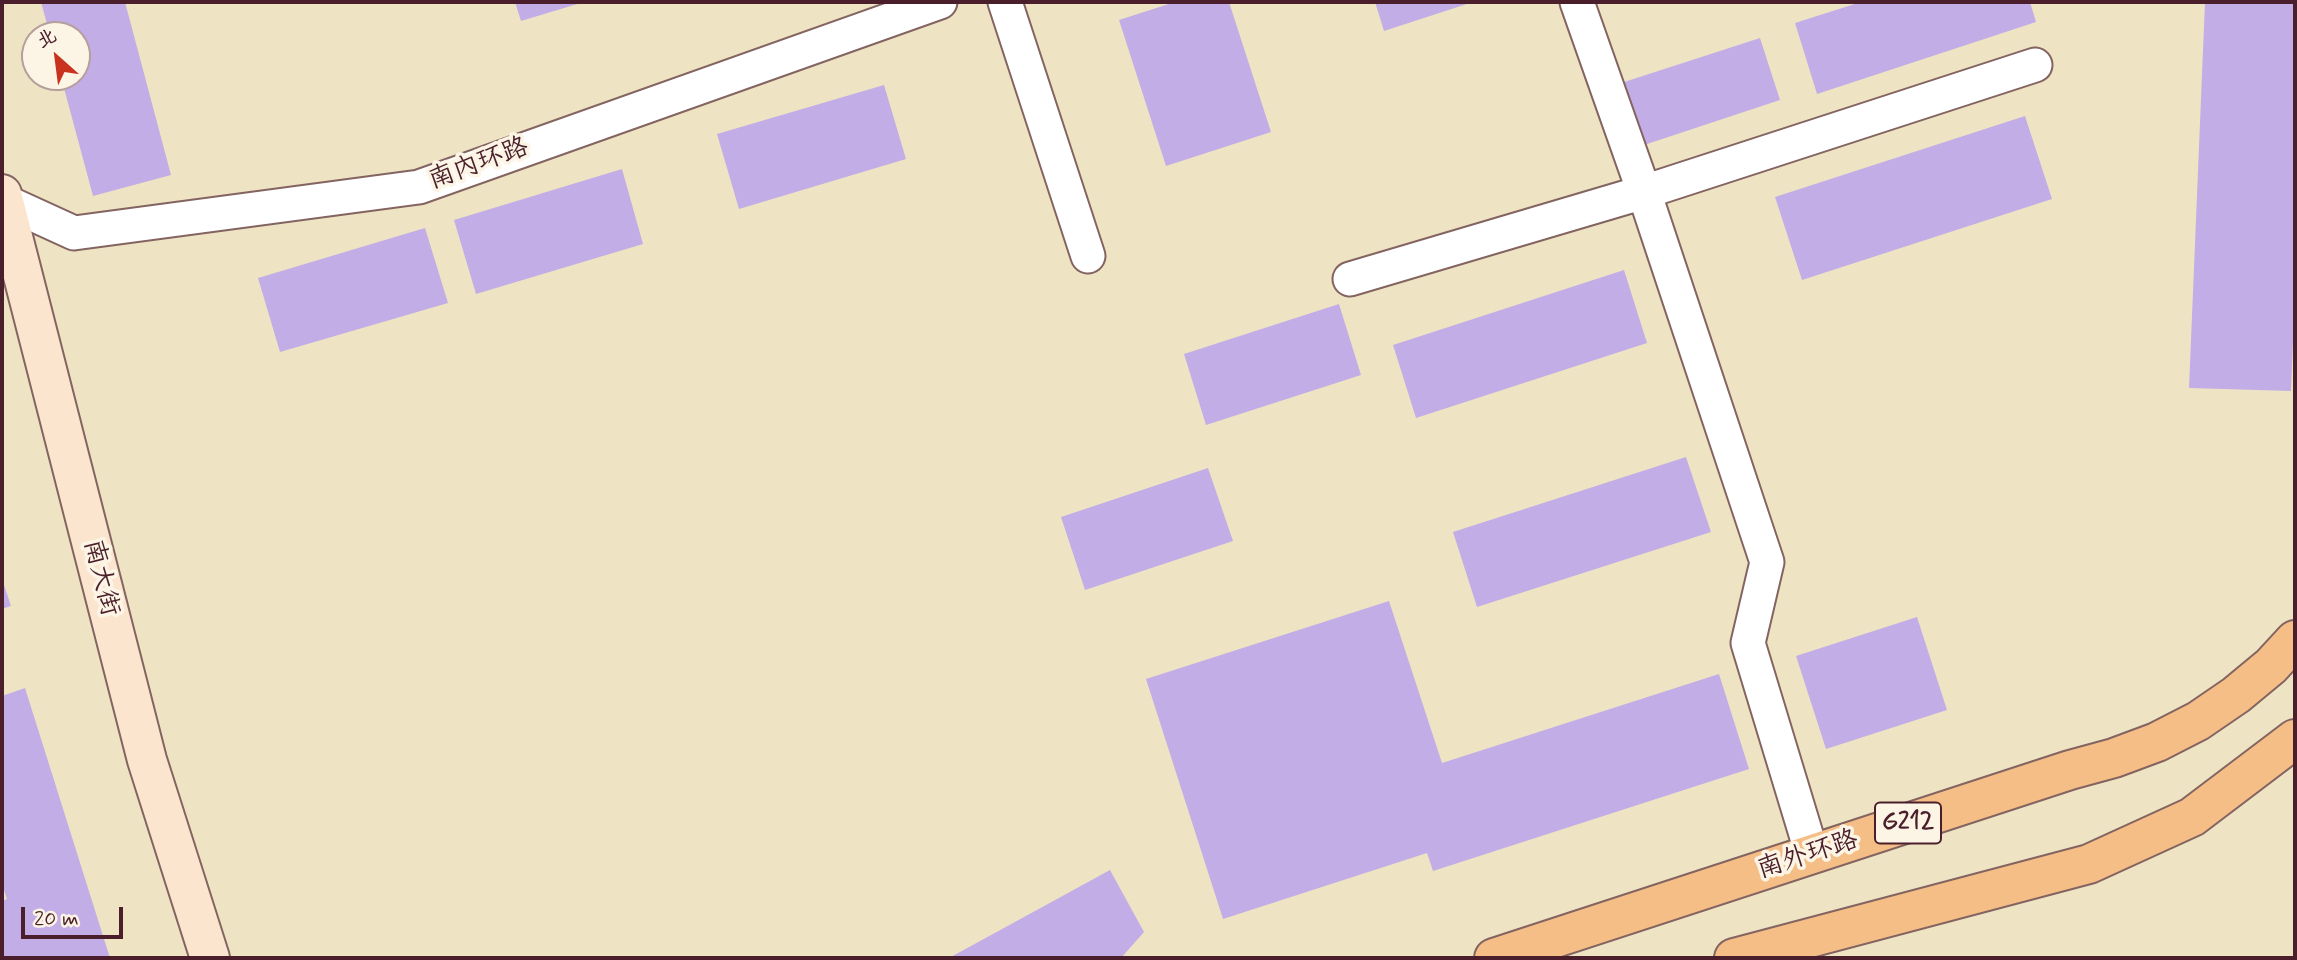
<!DOCTYPE html>
<meta charset="utf-8">
<style>
body{margin:0}
#map{position:relative;width:2297px;height:960px;overflow:hidden;background:#eee4c4;font-family:Mynerve,"LXGW WenKai TC",sans-serif}
canvas{display:block}
.frame{position:absolute;inset:0;border:4px solid #4a1f2b;pointer-events:none}
.north{position:absolute;left:21px;top:21px;width:70px;height:70px;box-sizing:border-box;background:#fcf5e5;border:2px solid #b59f9b;border-radius:50%;rotate:332deg;font-size:19px;font-weight:700;line-height:28px;text-align:center;color:#4a1f2b}
.north::after{content:'';display:block;margin:auto;width:24px;height:32px;background:#c8321e;clip-path:polygon(50% 0,100% 100%,50% 72%,0 100%)}
.scale{position:absolute;left:21px;top:907px;width:102px;height:32px;box-sizing:border-box;border:4px solid #4a1f2b;border-top:0;padding-left:9px;font-size:21px;line-height:24px;white-space:nowrap;color:#4a1f2b;-webkit-text-stroke:5px #fcf5e5;paint-order:stroke}
</style>
<div id="map">
<canvas width="2297" height="960"></canvas>
<div class="frame"></div>
<div class="north">北</div>
<div class="scale">20 m</div>
</div>
<script>
const c = document.querySelector('canvas').getContext('2d');
c.lineJoin = 'round';
function fill(path, color) { c.fillStyle = color; c.fill(path, 'evenodd'); }
const poly = rows => new Path2D(rows.map(r => 'M' + r).join(''));
function trace(path, color, width, dash) { c.strokeStyle = color; c.lineWidth = width; c.lineCap = dash ? 'butt' : 'round'; c.setLineDash(dash || []); c.stroke(path); }
function write(font, color, halo, rows, align = 'center') {
  c.font = font + ' Mynerve,"LXGW WenKai TC",sans-serif'; c.lineWidth = 7; c.setLineDash([]); c.textBaseline = 'middle'; c.strokeStyle = halo; c.fillStyle = color; for (const [text, x, y, turn = 0] of rows) {
    c.save(); c.translate(x, y); c.rotate((+turn || 0) * Math.PI / 180); c.textAlign = isNaN(turn) ? turn : align; if (halo) c.strokeText(text, 0, 0); c.fillText(text, 0, 0); c.restore();
  }
}
fill(poly([
 [41,2,125,2,171,175,93,196,61,77,77,77,77,35,50,35],
 [515,2,584,2,521,21],
 [1175,2,1229,2,1271,132,1166,166,1119,20],
 [1375,2,1473,2,1384,31],
 [1861,2,2030,2,2036,22,1817,94,1795,23],
 [2205,2,2295,2,2295,292,2291,391,2189,388],
 [1760,38,1780,100,1638,147,1618,84],
 [884,85,906,159,739,209,717,134],
 [2025,116,2052,199,1802,280,1775,197],
 [622,169,643,244,476,294,454,220],
 [425,228,448,303,280,352,258,278],
 [1624,270,1647,343,1416,418,1393,345],
 [1339,304,1361,375,1206,425,1184,354],
 [1686,457,1711,532,1477,607,1453,532],
 [1208,468,1233,541,1085,590,1061,517],
 [2,579,11,606,2,609],
 [1389,601,1442,763,1719,674,1749,769,1433,871,1427,853,1223,919,1146,679],
 [1917,617,1947,710,1826,749,1796,656],
 [25,688,110,958,2,958,2,901,7,899,2,884,2,696],
 [1110,870,1144,932,1121,958,949,958]
]), '#c2ade6');
const minor = poly([
 [1005,2,1088,256],
 [1577,2,1644,192,1767,562,1748,643,1812,854],
 [4,201,74,233,419,187,940,2],
 [1350,279,1644,192,2035,65]
]);
const secondary = poly([
 [2,194,147,760,210,958]
]);
const trunk = poly([
 [1494,958,2070,770,2114,758,2157,742,2198,721,2236,695,2271,666,2295,640],
 [1734,958,2089,864,2192,817,2295,739]
]);
trace(minor, '#836461', 37);
trace(secondary, '#836461', 42);
trace(trunk, '#836461', 42);
trace(minor, '#fff', 33);
trace(secondary, '#fbe5cf', 38);
trace(trunk, '#f6be87', 38);
for (const [x, y, w] of [
 [1908,823,66]
]) { const box = new Path2D(); box.roundRect(x - w / 2, y - 20.5, w, 41, 5); c.fillStyle = '#fcf5e5'; c.fill(box); trace(box, '#4a1f2b', 2); }
write('bold 24px', '#4a1f2b', null, [
 ["G212",1908,823]
]);
write('26px', '#4a1f2b', '#fcf5e5', [
 ["南内环路",479,165,-20],
 ["南大街",100,578,76],
 ["南外环路",1808,856,-18]
]);
</script>
